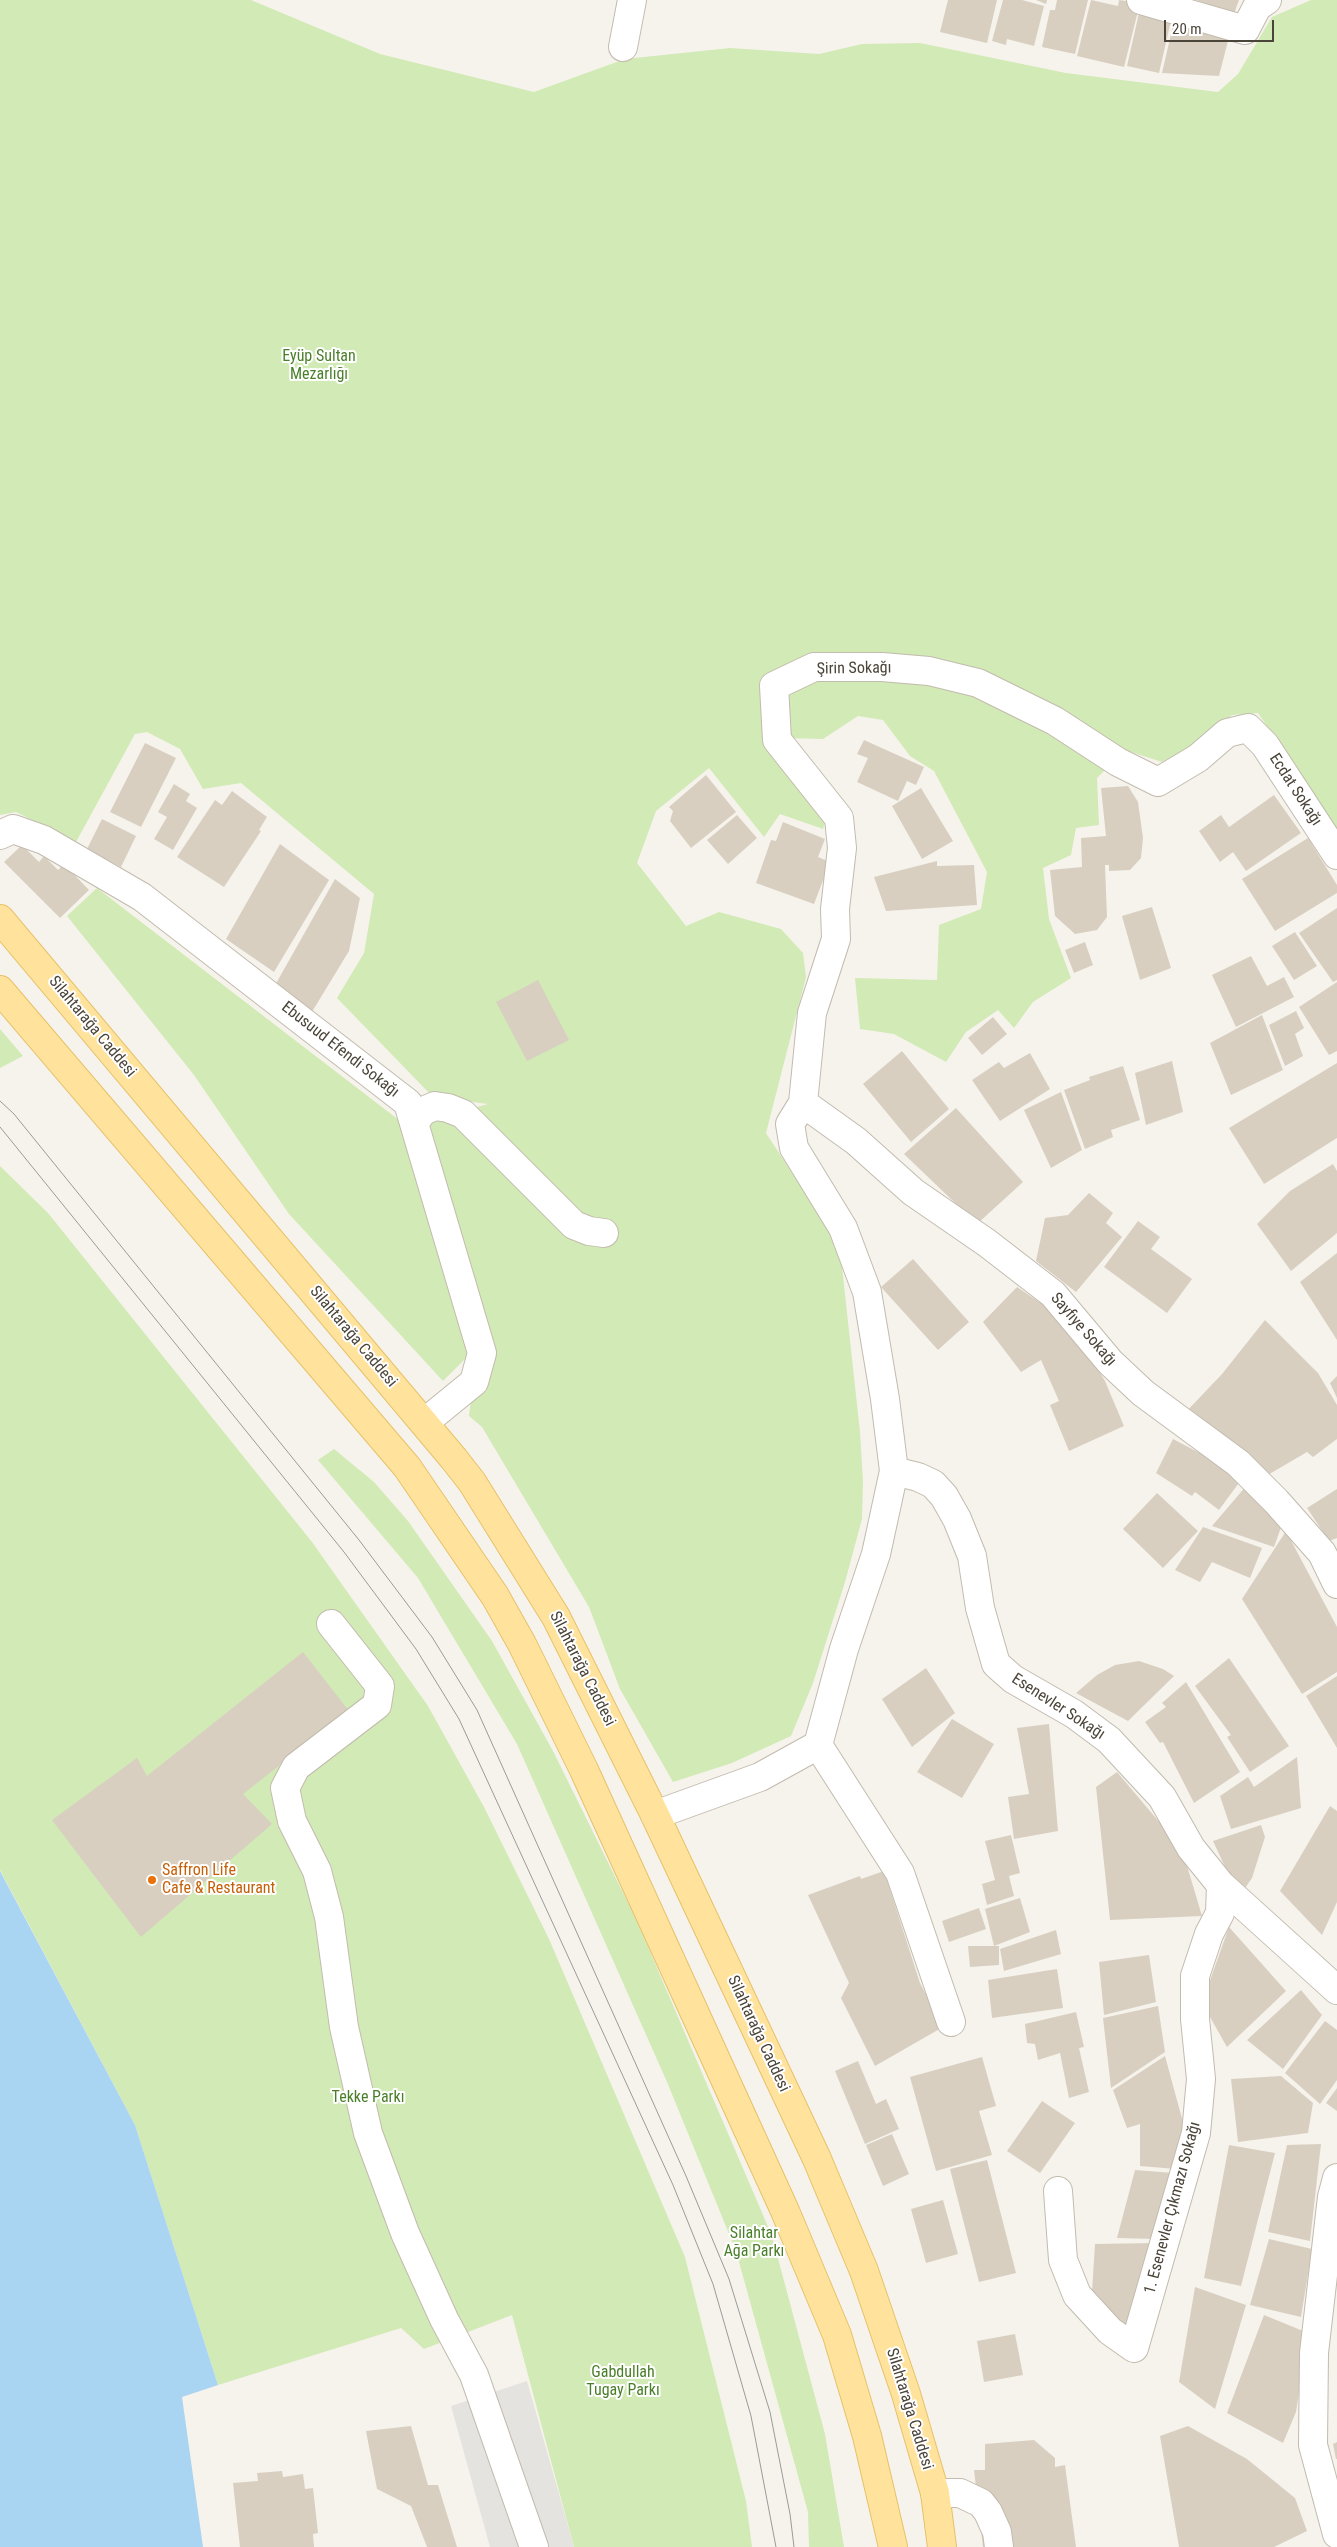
<!DOCTYPE html>
<meta charset="utf-8">
<style>
body{margin:0}
#map{position:relative;width:1337px;height:2547px;overflow:hidden;background:#f6f3ec;font-family:"Roboto Condensed",sans-serif}
canvas{display:block}
.scale{position:absolute;left:1164px;top:20px;width:110px;height:22px;box-sizing:border-box;border:2px solid #4b4439;border-top:0;padding-left:6px;font-size:15px;line-height:18px;white-space:nowrap;color:#4b4439;-webkit-text-stroke:4px #fff;paint-order:stroke}
</style>
<div id="map">
<canvas width="1337" height="2547"></canvas>
<div class="scale">20 m</div>
</div>
<script>
const c = document.querySelector('canvas').getContext('2d');
c.lineJoin = 'round';
function fill(path, color) { c.fillStyle = color; c.fill(path, 'evenodd'); }
const poly = rows => new Path2D(rows.map(r => 'M' + r).join(''));
function trace(path, color, width, dash) { c.strokeStyle = color; c.lineWidth = width; c.lineCap = dash ? 'butt' : 'round'; c.setLineDash(dash || []); c.stroke(path); }
function write(font, color, halo, rows, align = 'center') {
  c.font = font + ' "Roboto Condensed",sans-serif'; c.lineWidth = 4; c.setLineDash([]); c.textBaseline = 'middle'; c.strokeStyle = halo; c.fillStyle = color; for (const [text, x, y, turn = 0] of rows) {
    c.save(); c.translate(x, y); c.rotate((+turn || 0) * Math.PI / 180); c.textAlign = isNaN(turn) ? turn : align; if (halo) c.strokeText(text, 0, 0); c.fillText(text, 0, 0); c.restore();
  }
}
fill(poly([
 [0,0,251,0,380,54,534,92,625,59,730,48,819,54,862,44,920,43,1066,73,1218,92,1238,74,1272,17,1311,0,1337,0,1337,830,1258,713,1232,715,1198,743,1162,762,1125,750,1025,691,907,654,832,655,765,675,766,736,776,761,827,816,823,829,780,814,764,837,709,768,656,811,637,863,686,926,719,912,781,929,803,953,806,977,766,1133,831,1233,842,1267,860,1432,863,1481,862,1519,845,1582,813,1683,791,1736,732,1763,673,1782,620,1689,589,1607,482,1427,469,1416,471,1399,487,1363,493,1338,475,1295,433,1149,429,1120,488,1104,433,1097,337,998,364,953,374,894,241,783,203,789,180,749,147,732,135,734,76,842,16,812,0,815],
 [814,675,882,677,980,692,1049,727,1107,768,1097,778,1099,825,1076,828,1071,855,1043,868,1049,919,1071,978,1033,1002,1014,1028,998,1010,966,1032,946,1062,894,1034,860,1029,855,978,937,980,939,925,981,909,987,872,934,771,910,756,883,720,858,716,823,739,785,738,781,691],
 [97,888,404,1124,474,1350,443,1381,289,1214,194,1075,67,916],
 [0,1029,23,1056,0,1068],
 [0,1166,48,1213,312,1542,428,1706,484,1807,549,1939,685,2257,746,2501,752,2547,574,2547,512,2315,424,2349,401,2328,218,2385,135,2125,0,1870],
 [334,1449,374,1482,408,1521,492,1641,553,1751,636,1919,772,2236,825,2434,844,2547,809,2547,808,2512,736,2251,667,2082,517,1744,418,1578,318,1460]
]), '#d2eab5');
fill(poly([
 [527,2381,574,2547,490,2547,451,2406]
]), '#e5e3e0');
fill(poly([
 [0,1871,135,2125,218,2385,182,2397,203,2547,0,2547]
]), '#a9d4f2');
fill(poly([
 [948,0,997,0,987,43,940,32],
 [1003,0,1022,0,1044,6,1034,46,1007,39,1006,45,992,41],
 [1036,0,1047,0,1046,4],
 [1057,0,1088,0,1075,54,1042,47,1050,10,1055,10],
 [1091,0,1118,6,1119,0,1140,3,1124,67,1077,56],
 [1196,0,1239,0,1234,14],
 [1141,4,1173,12,1159,73,1127,66],
 [1174,21,1230,33,1219,76,1162,73],
 [864,740,924,767,916,785,907,781,898,801,857,782,868,758,857,754],
 [145,743,176,758,141,827,110,812],
 [706,775,736,812,691,848,670,821,673,811,669,807],
 [174,784,190,794,186,801,197,808,173,850,154,839,167,817,158,812],
 [1128,786,1138,802,1143,838,1141,858,1130,870,1109,871,1109,865,1105,865,1107,917,1097,930,1075,934,1055,916,1050,870,1082,867,1081,838,1106,836,1101,788],
 [921,788,953,841,922,859,892,806],
 [232,791,267,817,259,830,261,831,224,887,177,857,215,800,222,805],
 [1274,795,1301,833,1246,871,1233,852,1220,862,1199,831,1221,815,1229,827],
 [737,815,757,838,728,864,707,840],
 [102,819,136,836,121,867,87,849],
 [783,822,825,839,818,857,830,862,814,904,756,883,771,840,776,841],
 [1308,838,1337,885,1337,893,1275,931,1242,879],
 [280,844,329,880,274,972,226,939],
 [22,845,39,862,44,856,58,870,64,864,89,890,60,918,4,862],
 [937,861,937,866,974,865,977,905,886,911,874,877],
 [335,879,360,898,349,951,307,1020,274,987],
 [1152,907,1171,968,1140,980,1122,916],
 [1337,908,1337,980,1333,982,1299,933],
 [1295,932,1317,966,1294,980,1272,946],
 [1085,942,1093,965,1074,973,1065,950],
 [1251,956,1267,986,1284,977,1294,997,1236,1027,1212,975],
 [538,980,569,1040,527,1061,496,1002],
 [1337,982,1337,1051,1329,1055,1299,1007],
 [1296,1011,1304,1028,1295,1034,1303,1056,1285,1066,1269,1025],
 [1262,1015,1283,1070,1231,1095,1210,1043],
 [993,1017,1007,1034,982,1055,968,1038],
 [902,1051,949,1109,911,1142,863,1084],
 [1030,1053,1050,1089,1000,1121,972,1080,999,1062,1004,1068],
 [1172,1061,1183,1112,1146,1125,1135,1073],
 [1337,1063,1337,1138,1264,1184,1229,1128],
 [1123,1066,1140,1120,1111,1130,1113,1137,1085,1149,1064,1090,1090,1080,1089,1077],
 [1061,1092,1082,1150,1051,1168,1024,1110],
 [956,1108,1023,1182,977,1224,904,1154],
 [1333,1164,1337,1171,1337,1233,1291,1271,1257,1224,1290,1191],
 [1089,1193,1113,1213,1106,1223,1122,1237,1076,1292,1036,1261,1045,1218,1068,1215],
 [1138,1221,1160,1237,1151,1249,1192,1279,1167,1313,1104,1267],
 [1337,1253,1337,1340,1300,1282],
 [913,1259,969,1322,938,1350,881,1287],
 [1017,1287,1063,1318,1077,1335,1105,1381,1124,1426,1069,1451,1050,1405,1059,1401,1041,1360,1021,1372,983,1322],
 [1265,1320,1318,1373,1337,1405,1337,1439,1313,1457,1307,1452,1266,1476,1184,1414,1222,1374],
 [1337,1376,1337,1398,1330,1383],
 [1173,1439,1217,1462,1241,1480,1219,1510,1195,1492,1192,1496,1156,1473],
 [1247,1485,1284,1519,1274,1547,1212,1526],
 [1337,1489,1337,1538,1329,1541,1307,1508],
 [1157,1493,1198,1531,1163,1568,1123,1529],
 [1203,1527,1262,1548,1250,1578,1212,1562,1200,1582,1175,1570],
 [1286,1531,1337,1627,1337,1672,1302,1694,1242,1599],
 [303,1652,349,1711,243,1794,272,1824,141,1937,52,1820,137,1758,147,1776],
 [1229,1658,1289,1746,1250,1772,1227,1737,1231,1735,1195,1686],
 [1139,1661,1163,1669,1174,1676,1128,1721,1076,1693,1097,1675,1115,1665],
 [926,1668,955,1713,912,1747,882,1699],
 [1337,1676,1337,1748,1306,1696],
 [1186,1682,1240,1772,1194,1803,1163,1742,1160,1743,1145,1722,1166,1707,1162,1703],
 [952,1719,994,1744,962,1798,917,1772],
 [1049,1724,1058,1831,1014,1839,1008,1797,1029,1794,1017,1728],
 [1297,1757,1301,1808,1231,1829,1220,1796,1248,1777,1254,1787],
 [1117,1772,1182,1849,1202,1916,1110,1920,1096,1787],
 [1330,1806,1337,1811,1337,1902,1322,1935,1280,1891],
 [1261,1825,1265,1837,1252,1878,1239,1897,1213,1841],
 [1011,1835,1020,1873,1009,1876,1014,1896,987,1905,982,1884,995,1880,985,1841],
 [884,1871,920,1983,943,2027,875,2066,841,1998,849,1983,808,1895,860,1876,861,1879],
 [1020,1898,1030,1932,994,1946,985,1909],
 [979,1908,986,1929,949,1942,942,1921],
 [1229,1927,1286,1991,1227,2047,1202,2003],
 [1056,1930,1061,1954,1004,1971,1000,1949],
 [968,1946,999,1946,999,1965,970,1967],
 [1149,1955,1156,2002,1104,2015,1099,1962],
 [1057,1969,1063,2008,992,2018,988,1980],
 [1301,1990,1322,2015,1283,2069,1247,2040],
 [1158,2006,1165,2052,1111,2088,1103,2018],
 [1076,2012,1084,2047,1079,2048,1089,2092,1069,2098,1060,2053,1038,2060,1035,2044,1027,2043,1025,2024],
 [1325,2021,1337,2030,1337,2080,1320,2104,1285,2073],
 [1165,2056,1184,2126,1176,2169,1140,2166,1140,2124,1127,2128,1113,2090],
 [982,2057,996,2106,979,2111,992,2155,936,2171,910,2077],
 [858,2061,876,2104,886,2099,899,2129,865,2144,835,2071],
 [1281,2076,1313,2103,1308,2133,1238,2142,1231,2079],
 [1337,2088,1337,2111,1326,2103],
 [1042,2101,1075,2123,1040,2173,1007,2151],
 [892,2134,909,2174,883,2186,866,2145],
 [1321,2144,1310,2241,1268,2232,1287,2145],
 [1229,2145,1275,2153,1241,2286,1204,2278],
 [987,2160,1016,2273,979,2282,950,2169],
 [1135,2170,1174,2173,1155,2239,1117,2238],
 [943,2200,958,2254,926,2263,911,2209],
 [1269,2239,1312,2249,1301,2317,1250,2305],
 [1155,2243,1134,2328,1102,2318,1091,2308,1095,2244],
 [1195,2287,1246,2305,1215,2409,1179,2382],
 [1264,2315,1308,2333,1296,2412,1283,2443,1227,2413],
 [1015,2334,1023,2375,984,2382,977,2341],
 [411,2426,428,2485,438,2485,457,2547,427,2547,411,2506,377,2489,366,2431],
 [1188,2426,1247,2459,1295,2498,1307,2531,1274,2547,1179,2547,1160,2436],
 [1034,2440,1055,2458,1055,2467,1065,2465,1076,2547,983,2547,974,2470,985,2470,985,2444],
 [1337,2442,1337,2459,1336,2459,1333,2444],
 [282,2471,283,2477,303,2474,305,2489,313,2488,318,2533,313,2534,314,2547,240,2547,233,2483,258,2481,257,2473]
]), '#d8cfc1');
const minor = poly([
 [1141,0,1245,30,1257,7,1267,0],
 [623,47,632,0],
 [0,835,13,829,44,840,142,897,408,1103,482,1353,474,1382,425,1422],
 [803,1103,856,1141,913,1192,987,1243,1053,1294,1110,1362,1143,1393,1238,1463,1276,1501,1322,1553,1337,1584],
 [415,1122,423,1111,435,1106,448,1108,463,1114,574,1225,589,1231,604,1233],
 [894,1471,918,1477,933,1484,944,1496,957,1519,972,1556,980,1608,996,1664,1013,1679,1074,1714,1109,1740,1162,1797,1191,1848,1221,1885,1337,1990],
 [331,1624,380,1686,377,1705,296,1767,285,1788,292,1821,317,1871,329,1917,344,2027,368,2133,405,2233,444,2319,474,2375,534,2547],
 [818,1745,900,1873,951,2022],
 [655,1815,760,1777,818,1745,844,1649,876,1554,894,1471,885,1399,867,1292,843,1228,794,1148,790,1124,803,1103,812,1013,836,939,835,909,842,848,839,818,777,740,774,686,814,667,882,667,929,671,978,683,1055,721,1118,762,1158,782,1198,758,1227,733,1248,728,1265,745,1337,855],
 [1337,2178,1332,2197,1314,2353,1313,2445,1337,2534],
 [1058,2191,1063,2260,1077,2295,1110,2331,1134,2348,1196,2133,1201,2079,1195,2019,1195,1976,1209,1934,1220,1913,1221,1885],
 [935,2493,960,2493,981,2503,988,2512,997,2532,999,2547]
]);
const major = poly([
 [0,919,454,1459,472,1482,556,1617,655,1815,817,2159,864,2271,906,2394,935,2493,942,2547],
 [0,990,407,1467,495,1596,522,1644,584,1770,785,2211,837,2335,867,2436,893,2547]
]);
trace(minor, '#c2bbae', 30);
trace(major, '#e6c16a', 30);
trace(minor, '#fff', 28);
trace(major, '#ffe39c', 28);
trace(poly([
 [0,1101,14,1114,359,1540,432,1637,477,1710,686,2176,729,2279,770,2412,790,2514,794,2547],
 [0,1127,344,1552,416,1649,459,1719,673,2185,713,2284,751,2416,776,2547]
]), '#9a9a9a', 1);
for (const [x, y, r, color] of [
 [152,1880,5,"#e8710a"]
]) { const dot = new Path2D(); dot.arc(x, y, r, 0, 2 * Math.PI); c.fillStyle = color; c.fill(dot); trace(dot, '#fff', 2); }
write('16px', '#4a7f2a', '#fff', [
 ["Eyüp Sultan",319,357],
 ["Mezarlığı",319,375],
 ["Tekke Parkı",368,2098],
 ["Silahtar",754,2234],
 ["Ağa Parkı",754,2252],
 ["Gabdullah",623,2373],
 ["Tugay Parkı",623,2391]
]);
write('16px', '#4b4439', '#fff', [
 ["Şirin Sokağı",854,669,-1],
 ["Ecdat Sokağı",1295,790,57],
 ["Silahtarağa Caddesi",92,1027,50],
 ["Ebusuud Efendi Sokağı",340,1050,38],
 ["Sayfiye Sokağı",1083,1330,49],
 ["Silahtarağa Caddesi",353,1337,50],
 ["Silahtarağa Caddesi",582,1669,63],
 ["Esenevler Sokağı",1058,1707,33],
 ["Silahtarağa Caddesi",758,2034,65],
 ["1. Esenevler Çıkmazı Sokağı",1173,2208,-75],
 ["Silahtarağa Caddesi",909,2409,73]
]);
write('16px', '#c56008', '#fff', [
 ["Saffron Life",162,1871],
 ["Cafe & Restaurant",162,1889]
], 'left');
</script>
